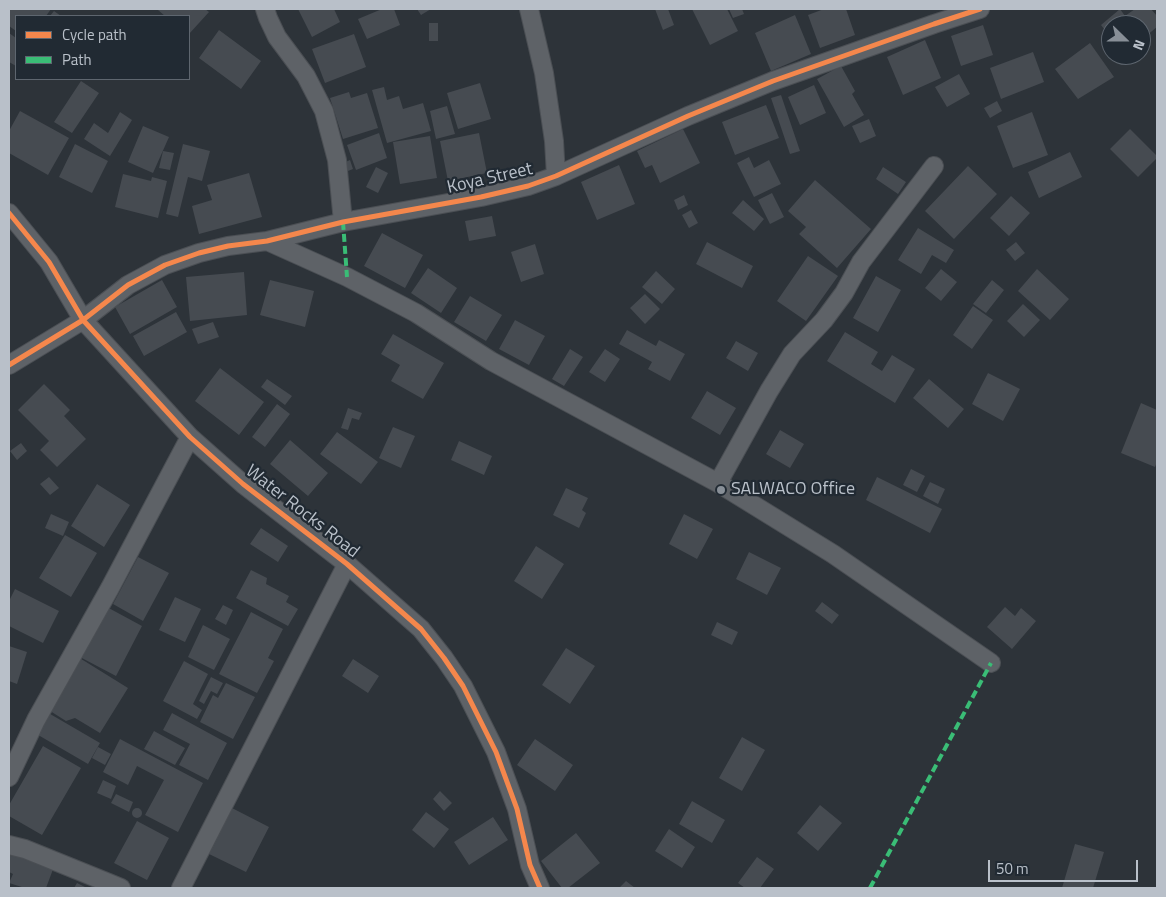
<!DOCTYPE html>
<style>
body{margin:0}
#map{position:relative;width:1166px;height:897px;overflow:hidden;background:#2d3339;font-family:"Titillium Web",sans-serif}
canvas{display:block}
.frame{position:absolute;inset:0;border:10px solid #b9c0c9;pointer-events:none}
.legend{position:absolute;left:15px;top:15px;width:175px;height:65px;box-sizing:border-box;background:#212a33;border:1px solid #5e666f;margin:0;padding:6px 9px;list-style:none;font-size:15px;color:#b9c0c9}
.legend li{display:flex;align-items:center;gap:10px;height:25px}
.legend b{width:25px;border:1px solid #5e666f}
.north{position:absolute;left:1101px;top:15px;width:50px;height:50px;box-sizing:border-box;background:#212a33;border:1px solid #5e666f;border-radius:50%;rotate:112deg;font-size:14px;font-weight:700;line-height:20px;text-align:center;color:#b9c0c9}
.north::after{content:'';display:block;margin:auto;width:18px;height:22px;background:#888f97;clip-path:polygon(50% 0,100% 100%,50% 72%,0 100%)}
.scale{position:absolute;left:988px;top:860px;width:150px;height:22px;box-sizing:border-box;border:2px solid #b9c0c9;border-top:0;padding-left:6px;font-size:15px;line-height:18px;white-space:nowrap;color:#b9c0c9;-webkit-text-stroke:4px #212a33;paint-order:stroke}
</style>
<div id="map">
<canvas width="1166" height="897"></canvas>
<div class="frame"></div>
<ul class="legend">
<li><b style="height:6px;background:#f5874c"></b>Cycle path</li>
<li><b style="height:6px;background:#3abd76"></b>Path</li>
</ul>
<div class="north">N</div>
<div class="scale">50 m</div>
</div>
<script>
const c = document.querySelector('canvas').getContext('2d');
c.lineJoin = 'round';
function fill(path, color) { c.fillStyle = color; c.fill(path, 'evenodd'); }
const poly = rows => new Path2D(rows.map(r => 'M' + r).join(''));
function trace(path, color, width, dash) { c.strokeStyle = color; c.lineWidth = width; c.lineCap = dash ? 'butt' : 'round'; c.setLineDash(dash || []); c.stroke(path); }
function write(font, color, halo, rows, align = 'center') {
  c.font = font + ' "Titillium Web",sans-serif'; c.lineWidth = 4.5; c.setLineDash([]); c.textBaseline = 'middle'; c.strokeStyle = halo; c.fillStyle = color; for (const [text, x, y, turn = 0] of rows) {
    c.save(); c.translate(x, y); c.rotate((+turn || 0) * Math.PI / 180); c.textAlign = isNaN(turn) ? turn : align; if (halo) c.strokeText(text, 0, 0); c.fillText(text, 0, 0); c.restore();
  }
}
fill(poly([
 [9,9,51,9,46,16,16,16,16,31,9,26],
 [159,9,205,9,209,12,189,34,189,16,165,16,158,10],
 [298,9,334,9,340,22,312,37],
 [382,9,394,9,400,25,367,39,358,19],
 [417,9,431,9,421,15],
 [655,9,668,9,674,25,663,30],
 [692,9,727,9,738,31,710,45],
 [729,9,742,9,744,14,733,18],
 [824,9,846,9,855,35,820,48,808,15],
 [1120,9,1125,16,1135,9,1151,9,1157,16,1157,27,1141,40,1141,25,1111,25,1111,38,1101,25],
 [54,11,61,16,50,16],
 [795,15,811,54,771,71,755,33],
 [429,23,438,23,438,41,429,41],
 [983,25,993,55,961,66,951,36],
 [219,30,261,61,241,89,199,58],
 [9,33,16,38,16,66,9,62],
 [354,34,366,67,325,83,312,49],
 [925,40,941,78,903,95,887,57],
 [1090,43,1114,77,1078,99,1055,69],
 [1033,52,1044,82,1001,99,990,68],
 [841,66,855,91,852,94,864,115,844,127,817,79],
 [959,74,970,94,947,107,935,87],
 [81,81,99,93,72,133,54,122],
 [480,83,491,119,458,129,447,93],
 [814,85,826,113,800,125,788,97],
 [384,87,387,100,399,96,403,109,423,103,431,131,387,143,372,90],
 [349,92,351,98,367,93,378,128,343,139,330,98],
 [781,95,800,151,790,154,771,98],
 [997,101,1002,111,990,118,984,108],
 [766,105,779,138,735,155,722,122],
 [447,106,455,134,436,139,430,111],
 [20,111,69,138,48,175,9,153,9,131],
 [120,112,132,120,110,156,84,139,94,123,108,133],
 [1032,112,1048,155,1013,168,997,126],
 [869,119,876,136,860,143,852,126],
 [143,126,169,137,153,173,128,162],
 [683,129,700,163,660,183,652,165,645,168,637,151],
 [1130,129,1157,156,1157,158,1138,177,1110,149],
 [379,133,387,158,356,170,347,145],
 [479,133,487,173,448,181,440,141],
 [430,136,437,178,400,184,393,142],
 [75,144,108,161,92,193,59,177],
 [183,144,210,151,202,181,188,177,178,217,166,214],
 [163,151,174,153,170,170,159,168],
 [1070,152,1082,177,1039,198,1028,172],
 [749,157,754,168,769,160,781,184,754,197,737,163],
 [350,160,353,169,343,173,339,165],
 [619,165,635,204,597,220,581,182],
 [968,166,997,194,954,239,925,211],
 [376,167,388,173,378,193,366,187],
 [883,167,906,182,898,194,876,179],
 [249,173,262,217,199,234,192,206,212,200,207,185],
 [123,174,151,181,152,177,167,181,158,218,115,207],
 [815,180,871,229,837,268,799,234,806,227,788,211],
 [772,193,784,217,770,224,758,200],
 [684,195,688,205,678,210,674,200],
 [1011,196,1030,213,1009,236,990,218],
 [743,200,764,219,754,231,732,213],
 [691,210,698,223,689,228,682,215],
 [492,216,496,236,469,241,465,221],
 [918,228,954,250,946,263,932,255,921,274,898,260],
 [382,233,423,255,405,288,364,266],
 [707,242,753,266,742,288,696,264],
 [1016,242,1025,253,1015,261,1006,250],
 [535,244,544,274,521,282,511,252],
 [808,256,838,276,806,321,777,301],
 [428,268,457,288,441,313,411,293],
 [941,269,957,282,941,301,925,288],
 [1037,269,1069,299,1050,320,1018,291],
 [656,271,675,289,662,304,642,287],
 [244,272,247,315,190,321,186,277],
 [876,276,901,290,878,332,853,318],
 [162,280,177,307,130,334,115,307],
 [270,280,314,291,305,327,260,315],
 [992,280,1004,290,986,313,973,304],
 [645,294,660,309,645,324,630,308],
 [470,296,502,315,486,341,454,322],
 [1023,304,1040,320,1024,337,1007,321],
 [973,306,993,320,972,349,953,335],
 [176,312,187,332,144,356,133,336],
 [515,320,545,336,529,365,499,349],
 [213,322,219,337,198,344,192,329],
 [627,330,656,346,659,340,685,354,670,381,648,369,652,362,619,344],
 [845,332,878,352,871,364,882,371,892,355,915,369,895,403,827,361],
 [393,334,444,363,423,399,391,381,400,365,381,354],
 [736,341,758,353,748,371,726,358],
 [570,349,583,357,564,386,552,379],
 [605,349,620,359,605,382,589,372],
 [220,368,264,402,239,435,195,401],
 [988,373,1020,389,1003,421,972,404],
 [267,379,292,396,285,405,261,387],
 [929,379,964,409,948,428,913,398],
 [44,384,70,410,64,416,86,439,57,467,40,450,49,441,18,410],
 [707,391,736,408,720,435,691,418],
 [1141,403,1157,410,1157,462,1155,467,1121,453],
 [277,404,290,414,265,447,252,437],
 [348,408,362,413,359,420,352,418,348,430,341,428],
 [393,427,415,436,401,468,379,458],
 [780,430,804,444,790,468,766,454],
 [337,432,378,462,361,484,320,454],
 [290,440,328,473,308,496,270,464],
 [459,441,492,456,484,475,451,460],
 [21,443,27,451,17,460,10,451],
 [911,469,925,476,917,492,903,485],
 [49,477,59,488,50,495,40,484],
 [877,477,942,509,930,533,866,500],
 [930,482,945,489,938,504,923,496],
 [97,484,130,505,104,547,71,526],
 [566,488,588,498,582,510,586,513,579,528,553,515],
 [51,514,69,522,63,536,45,528],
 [684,514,713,529,697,559,669,544],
 [261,528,288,546,278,562,250,544],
 [65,535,97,553,71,597,39,578],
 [536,546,564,564,542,599,514,581],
 [749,552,781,568,767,595,736,579],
 [138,557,169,573,143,621,113,604],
 [251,570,267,578,266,584,289,596,286,602,298,609,288,626,236,598],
 [15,589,59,611,43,643,9,626,9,601],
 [175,597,201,609,185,642,159,630],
 [822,602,839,615,832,624,815,611],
 [223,605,233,610,226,625,215,619],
 [105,606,142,626,116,676,78,656],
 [1005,607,1015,616,1021,608,1036,621,1012,649,987,627],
 [251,612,283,629,268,658,274,661,257,693,219,674],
 [717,622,738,632,732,645,711,635],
 [203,625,230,639,214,670,188,657],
 [9,646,27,652,17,684,9,681],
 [566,648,595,666,570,704,542,685],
 [78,657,128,688,100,733,75,718,66,721,47,709],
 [353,659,379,676,368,693,342,676],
 [184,661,208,674,193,704,202,710,197,719,163,701],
 [211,677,223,683,217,694,211,691,204,704,199,701],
 [226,683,255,697,233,739,200,722,213,695,218,698],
 [45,711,100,743,88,764,33,732],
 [172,713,227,743,208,780,179,765,190,744,163,730],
 [154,731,185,748,175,765,144,749],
 [742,737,765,750,742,791,719,778],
 [120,739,203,783,178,832,145,815,164,780,137,766,128,785,103,772],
 [535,739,573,765,555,791,517,765],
 [43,746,81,768,42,835,9,816,9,805],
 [98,747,111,754,105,765,92,758],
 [103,780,116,786,111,799,97,793],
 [440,791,452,803,444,811,433,799],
 [116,794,133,802,129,812,111,803],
 [692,801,725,820,712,843,679,824],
 [820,805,842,823,818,851,797,833],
 [232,808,269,827,246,872,209,854],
 '132 813a5 5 0 1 1 10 0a5 5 0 1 1-10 0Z',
 [426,812,449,829,434,848,412,830],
 [493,817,508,840,469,865,454,842],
 [137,821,169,838,147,880,114,863],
 [669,829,695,847,682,868,655,851],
 [576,833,600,863,568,888,562,888,541,861],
 [1075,844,1104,852,1093,888,1062,888],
 [9,847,55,864,46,888,25,888,9,883,13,874,9,872],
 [757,857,774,869,760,888,745,888,738,883],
 [626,881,635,888,619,888],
 [77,883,87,888,74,888]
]), '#464b51');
const minor = poly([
 [265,9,268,18,277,37,306,76,324,111,337,160,343,222],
 [529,9,544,73,554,141,556,176],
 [9,213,49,262,83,320,190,437,243,484,347,564,421,629,444,658,463,686,496,752,517,809,530,865,540,888],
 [267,241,347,277,416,313,491,361,718,483,833,554,991,663],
 [9,365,83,320,128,285,165,265,199,253,228,246,267,241,343,222,481,197,528,186,556,176,688,116,773,81,934,24,980,9],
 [718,483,769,391,792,354,824,320,844,293,861,262,934,166],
 [9,777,36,720,110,588,190,437],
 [9,845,25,849,109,883,121,888],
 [181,888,347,564]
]);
trace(minor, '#4b4f54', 20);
trace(minor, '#5e6267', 18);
trace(poly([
 [343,222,347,277],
 [870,888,991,663]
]), '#3abd76', 4, [8, 4]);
trace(poly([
 [9,213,49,262,83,320,190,437,243,484,347,564,421,629,444,658,463,686,496,752,517,809,530,865,540,888],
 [9,365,83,320,128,285,165,265,199,253,228,246,267,241,343,222,481,197,528,186,556,176,688,116,773,81,934,24,980,9]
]), '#f5874c', 5);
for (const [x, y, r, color] of [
 [721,490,5,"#888f97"]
]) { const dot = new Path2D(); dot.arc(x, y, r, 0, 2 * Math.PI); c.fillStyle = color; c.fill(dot); trace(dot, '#212a33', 2); }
write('18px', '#b9c0c9', '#212a33', [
 ["Koya Street",490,179,-13],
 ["Water Rocks Road",302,512,38]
]);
write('18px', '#b9c0c9', '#212a33', [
 ["SALWACO Office",731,490]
], 'left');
</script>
